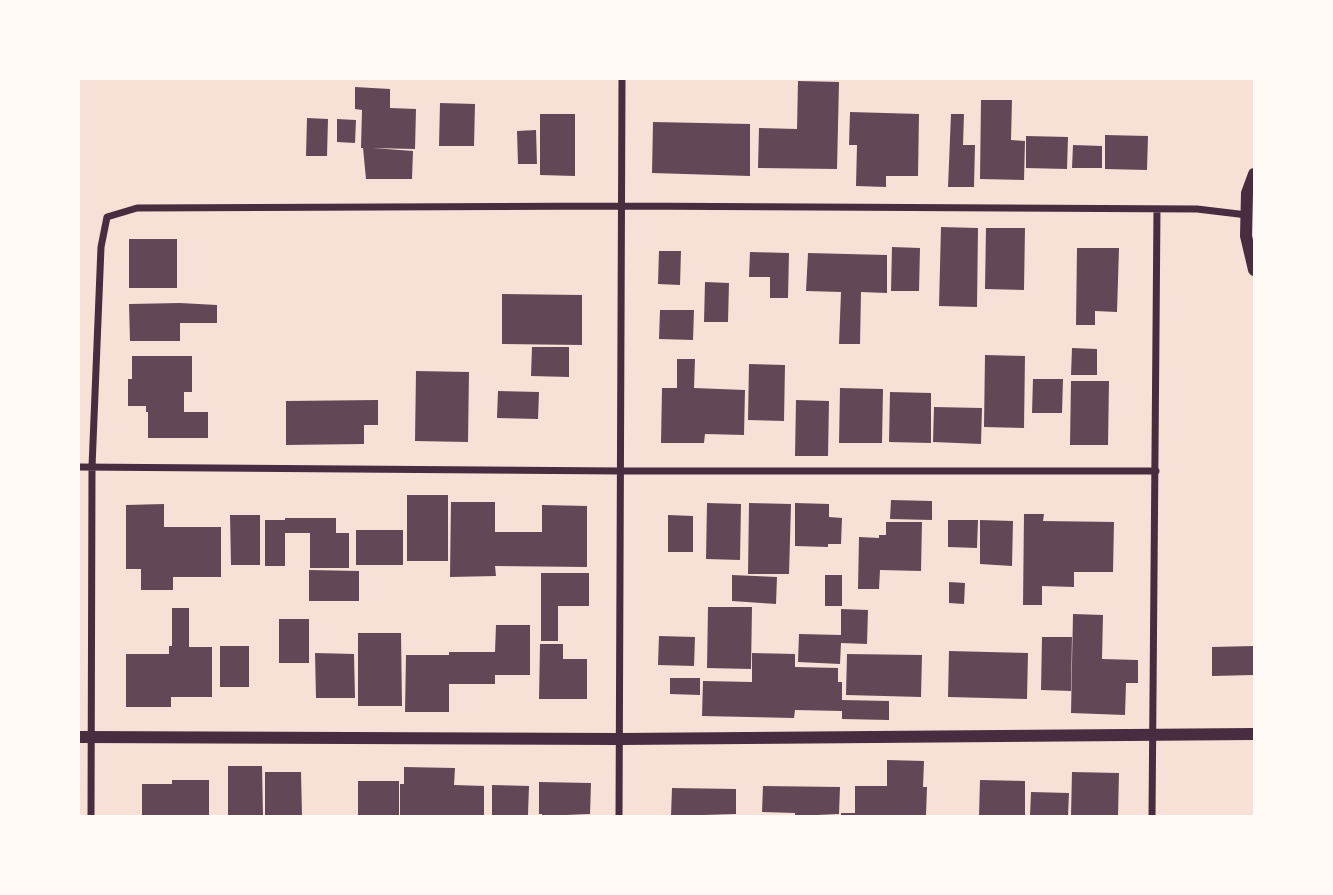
<!DOCTYPE html>
<style>
body{margin:0}
#map{position:relative;width:1333px;height:895px;overflow:hidden;background:#f7e1d7;font-family:"Source Serif 4",serif}
canvas{display:block}
.frame{position:absolute;inset:0;border:80px solid #fffaf5;pointer-events:none}
</style>
<div id="map">
<canvas width="1333" height="895"></canvas>
<div class="frame"></div>
</div>
<script>
const c = document.querySelector('canvas').getContext('2d');
c.lineJoin = 'round';
function fill(path, color) { c.fillStyle = color; c.fill(path, 'evenodd'); }
const poly = rows => new Path2D(rows.map(r => 'M' + r).join(''));
function trace(path, color, width, dash) { c.strokeStyle = color; c.lineWidth = width; c.lineCap = dash ? 'butt' : 'round'; c.setLineDash(dash || []); c.stroke(path); }
fill(poly([
 [798,81,839,82,837,169,758,168,759,128,797,129],
 [355,87,390,89,390,108,416,109,415,149,373,148,413,151,412,179,366,179,363,148,361,148,362,110,355,109],
 [981,100,1012,100,1011,140,1025,141,1024,180,980,179],
 [440,103,475,104,474,146,439,146],
 [850,112,919,114,918,176,886,176,886,187,856,186,857,145,849,145],
 [540,114,575,114,575,176,540,175],
 [951,114,964,114,963,145,975,145,974,187,948,187],
 [307,118,328,119,327,156,306,156],
 [337,119,356,120,355,143,337,142],
 [653,122,750,124,750,176,652,173],
 [536,130,537,164,518,164,517,131],
 [1105,135,1148,136,1147,170,1105,169],
 [1026,136,1068,137,1067,169,1026,168],
 [1073,145,1102,146,1102,168,1072,168],
 [941,227,978,228,977,307,939,306],
 [986,228,1025,228,1024,290,985,289],
 [129,239,177,239,177,288,129,288],
 [892,247,920,248,919,291,891,291],
 [1077,248,1119,248,1117,312,1095,311,1095,325,1076,325],
 [659,251,681,251,680,285,658,284],
 [750,252,789,253,788,298,770,298,770,277,749,277],
 [808,253,887,255,887,293,861,292,860,344,839,344,841,292,806,291],
 [705,282,729,283,728,322,704,322],
 [502,294,582,295,582,345,502,344],
 [180,303,217,305,217,323,180,323,180,341,130,341,129,304],
 [660,310,694,310,693,340,659,339],
 [532,347,569,347,569,377,531,376],
 [1072,348,1097,349,1097,375,1071,375],
 [985,355,1025,356,1024,428,984,427],
 [132,356,192,356,192,392,184,392,184,412,208,412,208,438,148,438,148,412,146,412,146,406,128,406,128,379,132,379],
 [677,359,695,359,694,388,745,390,744,435,705,434,704,443,661,443,662,388,677,388],
 [749,364,785,365,784,421,748,420],
 [416,371,469,372,468,442,415,441],
 [1033,379,1063,379,1062,413,1032,413],
 [1071,381,1109,381,1108,445,1070,445],
 [840,388,883,389,882,443,839,443],
 [498,391,539,392,538,419,497,418],
 [890,392,931,393,931,443,889,442],
 [378,400,378,425,364,425,364,444,286,445,286,401],
 [796,400,829,401,828,456,795,456],
 [934,407,982,408,981,444,933,442],
 [407,495,448,495,448,561,407,561],
 [891,500,932,501,932,520,890,519],
 [451,502,495,502,495,532,542,532,542,505,587,506,587,567,495,566,496,576,450,577],
 [707,503,741,504,740,560,706,559],
 [749,503,791,504,789,574,748,574],
 [795,503,829,504,829,517,842,518,841,544,828,544,828,547,795,546],
 [164,504,164,527,221,527,221,577,173,577,173,590,141,590,141,569,126,569,126,505],
 [1024,514,1044,514,1043,521,1114,522,1113,572,1074,572,1074,587,1042,586,1042,605,1023,605],
 [230,515,260,515,260,565,231,565],
 [668,515,693,516,693,552,668,552],
 [285,518,336,518,336,533,349,533,349,568,310,568,310,533,285,533,285,566,265,566,265,520,285,520],
 [948,520,978,520,977,548,948,547],
 [980,520,1013,521,1012,566,980,564],
 [886,522,922,522,921,571,880,570,879,589,858,589,859,537,879,538,879,535,886,535],
 [356,530,403,530,403,565,356,565],
 [309,570,359,571,359,601,309,601],
 [541,573,589,573,589,606,558,606,558,641,541,641],
 [732,575,777,577,776,604,732,601],
 [825,575,842,575,842,606,825,606],
 [949,582,965,583,964,604,949,603],
 [708,607,752,607,751,669,707,668],
 [172,608,189,608,189,647,212,647,212,697,171,697,171,707,126,707,126,654,169,654,169,646,172,646],
 [841,609,868,610,867,644,841,643,840,664,798,662,799,634,841,635],
 [1073,614,1103,615,1102,659,1138,660,1138,683,1126,683,1125,715,1071,713],
 [279,619,309,619,309,663,279,663],
 [496,625,530,625,530,675,495,675,495,684,449,684,449,712,405,712,406,655,449,655,449,652,495,652],
 [358,633,401,633,402,706,358,706],
 [659,636,695,637,694,666,658,665],
 [1042,637,1072,637,1071,691,1041,690],
 [540,644,563,644,563,659,587,659,587,699,539,699],
 [220,646,249,646,249,687,220,687],
 [1254,646,1254,675,1212,676,1212,647],
 [949,651,1028,653,1027,699,948,697],
 [315,653,354,654,355,698,316,698],
 [752,653,795,654,795,667,838,668,838,682,842,682,842,700,889,701,889,720,842,719,842,711,795,710,794,718,702,716,703,681,752,682],
 [847,654,922,655,921,697,846,695],
 [670,678,700,678,700,695,670,694],
 [887,760,924,761,923,787,927,787,926,815,841,816,841,813,855,813,855,786,887,786],
 [228,766,262,766,263,816,228,816],
 [404,767,455,768,454,785,484,786,484,816,400,816,400,784,404,784],
 [265,772,301,772,302,816,265,816],
 [1072,772,1119,773,1118,816,1071,816],
 [172,780,209,780,209,816,142,816,142,784,172,784],
 [980,780,1025,781,1025,816,979,816],
 [358,781,399,781,399,816,358,816],
 [539,782,591,783,590,814,542,816,542,814,539,814],
 [492,785,529,786,528,815,492,815],
 [763,786,840,787,839,814,795,816,795,813,762,812],
 [672,788,736,789,736,814,671,816],
 [1031,792,1069,793,1068,816,1030,816]
]), '#644757');
trace(poly([
 [79,467,620,471,1156,471],
 [91,816,92,467,101,247,107,217,137,208,620,206,1197,209,1247,215],
 [619,816,622,79],
 [1152,816,1157,209]
]), '#4a2c40', 7);
trace(poly([
 [1254,174,1247,193,1246,236,1254,270],
 [79,737,620,739,1254,734]
]), '#4a2c40', 12);
</script>
